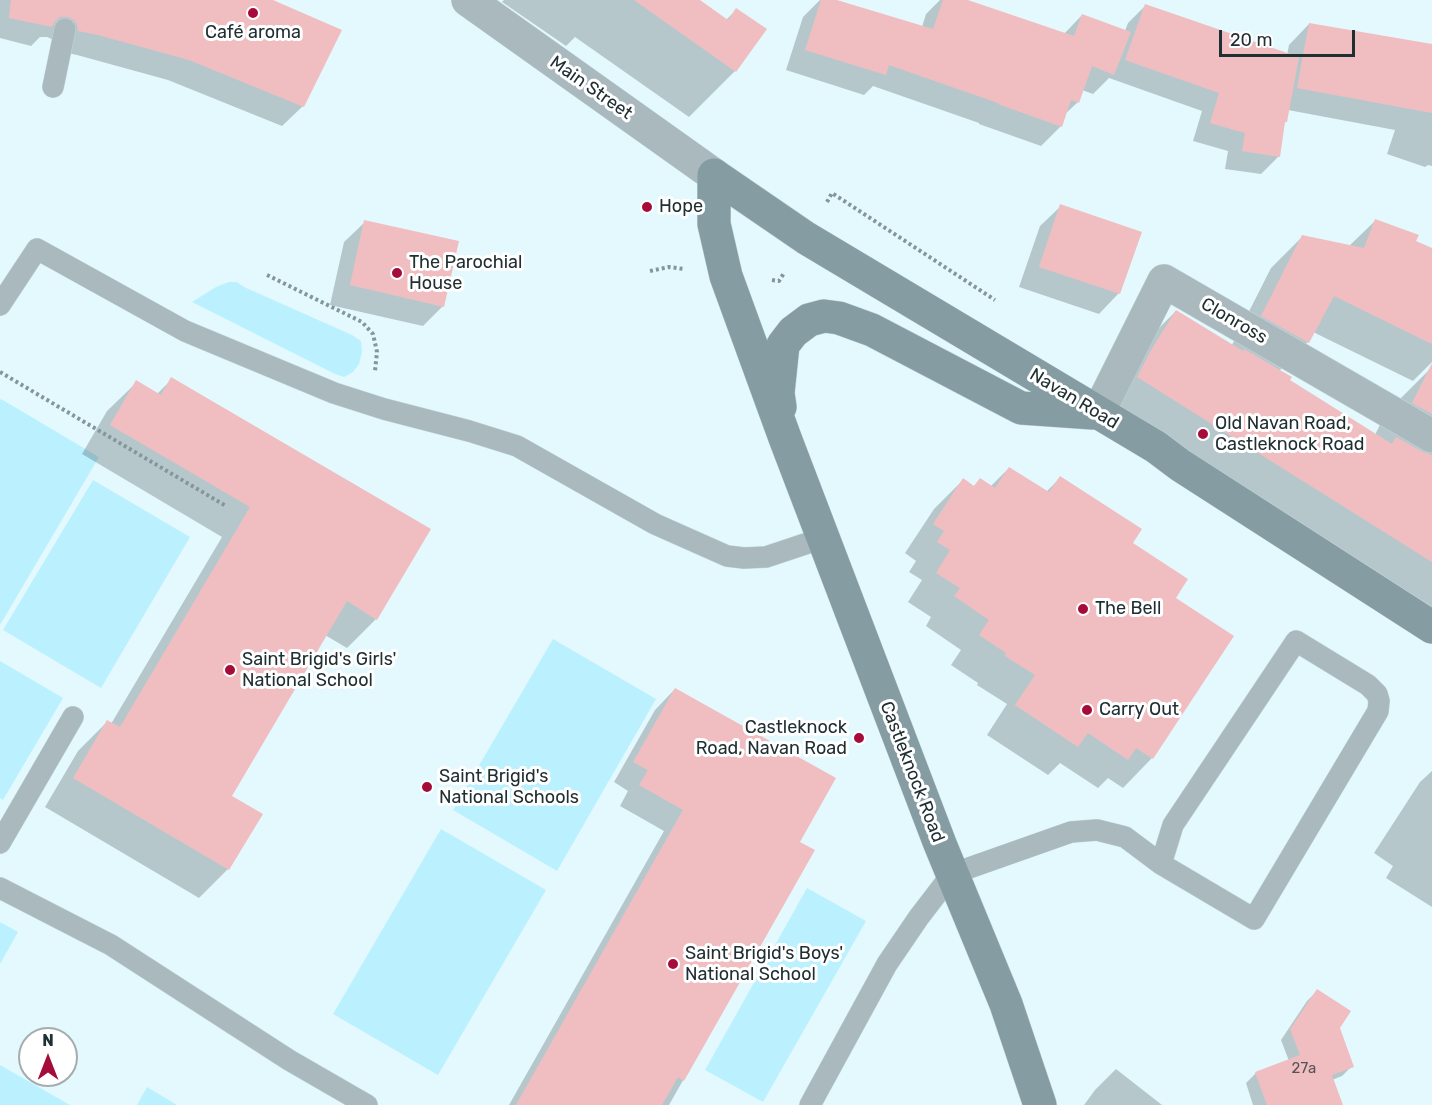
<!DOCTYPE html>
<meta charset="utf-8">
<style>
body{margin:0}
#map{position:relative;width:1432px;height:1105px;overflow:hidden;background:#e3f9fe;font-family:Rubik,sans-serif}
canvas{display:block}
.north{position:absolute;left:18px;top:1027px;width:60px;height:60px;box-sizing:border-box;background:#fff;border:2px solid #a6acad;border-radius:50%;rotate:0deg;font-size:16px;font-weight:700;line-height:24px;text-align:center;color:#202f32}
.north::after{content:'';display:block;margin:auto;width:21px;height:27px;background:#a60c3a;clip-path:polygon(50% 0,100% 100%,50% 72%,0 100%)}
.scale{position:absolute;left:1219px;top:30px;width:136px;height:27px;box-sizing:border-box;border:3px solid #202f32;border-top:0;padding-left:8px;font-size:18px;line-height:21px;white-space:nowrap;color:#202f32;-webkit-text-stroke:4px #fff;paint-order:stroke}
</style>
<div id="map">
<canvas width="1432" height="1105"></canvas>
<div class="north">N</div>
<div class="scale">20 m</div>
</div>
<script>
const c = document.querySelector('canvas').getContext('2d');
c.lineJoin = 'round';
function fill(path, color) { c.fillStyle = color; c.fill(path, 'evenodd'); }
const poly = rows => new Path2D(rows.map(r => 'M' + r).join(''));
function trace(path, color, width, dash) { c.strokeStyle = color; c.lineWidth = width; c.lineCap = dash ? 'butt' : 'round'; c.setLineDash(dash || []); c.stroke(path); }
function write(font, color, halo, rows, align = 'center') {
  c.font = font + ' Rubik,sans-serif'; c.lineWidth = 6; c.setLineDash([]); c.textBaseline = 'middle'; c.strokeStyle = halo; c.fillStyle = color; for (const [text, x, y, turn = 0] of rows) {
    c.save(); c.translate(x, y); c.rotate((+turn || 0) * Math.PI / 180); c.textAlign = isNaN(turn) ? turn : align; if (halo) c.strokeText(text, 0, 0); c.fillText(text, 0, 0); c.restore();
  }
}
fill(poly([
 [229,282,237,282,244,287,352,335,361,341,362,352,359,364,353,372,344,377,335,374,192,302,216,287],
 [1,399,99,457,0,625,0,400],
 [93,480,190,537,101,688,3,630],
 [553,639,656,699,557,871,453,810],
 [0,661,63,698,3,800,0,798],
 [441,829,546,890,438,1075,333,1014],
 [807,888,866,921,763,1102,705,1070],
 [0,922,18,932,0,964],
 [0,1065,70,1105,0,1105],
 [147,1087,177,1105,137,1105]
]), '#bbf1fe');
fill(poly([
 [0,0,269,0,303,106,282,126,168,80,77,55,58,51,54,40,47,37,40,37,31,46,0,38],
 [504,0,697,0,726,20,736,10,735,71,689,117,575,37,566,46,502,2],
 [820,0,832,0,922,27,926,14,940,0,964,0,1064,34,1082,15,1125,31,1128,23,1145,6,1287,55,1289,45,1309,24,1432,46,1432,166,1428,165,1425,167,1387,154,1395,130,1288,110,1286,121,1284,124,1279,156,1261,174,1225,169,1228,151,1193,141,1202,111,1109,78,1093,94,1082,90,1078,102,1064,115,1061,126,1041,146,979,124,979,123,873,86,864,95,786,70,803,17],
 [1061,206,1119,293,1099,314,1019,287,1040,226],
 [1375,221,1415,242,1432,250,1432,362,1413,381,1313,332,1308,342,1279,371,1288,380,1375,435,1385,414,1431,368,1432,369,1432,632,1092,424,1130,357,1176,311,1232,345,1271,268,1303,236,1349,246],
 [365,222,443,306,423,326,330,305,344,242],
 [172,379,376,619,347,648,325,635,230,796,228,869,199,898,45,807,78,751,107,722,111,724,222,537,82,454,107,411,137,382,157,394],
 [1009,468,1046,492,1060,478,1131,543,1174,598,1152,758,1123,788,1108,778,1098,788,1060,763,1048,775,987,735,1007,704,977,685,978,683,951,665,961,650,926,626,931,617,908,602,922,580,909,572,916,561,905,553,934,509,963,480,973,487,980,480,990,487],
 [675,689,798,842,813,851,669,1105,509,1105,664,831,620,806,628,791,614,782,655,710],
 [1432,771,1432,907,1386,878,1393,866,1374,853,1420,782],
 [1317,991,1339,1028,1352,1066,1342,1076,1332,1080,1341,1105,1253,1105,1246,1083,1256,1073,1289,1061,1281,1040,1307,1001],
 [1116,1069,1162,1105,1084,1105,1095,1090]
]), '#0003');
fill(poly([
 [11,0,273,0,342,30,304,107,189,60,98,35,78,31,77,24,74,20,68,17,60,17,55,21,52,27,9,18],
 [634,0,700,0,728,20,736,8,767,29,736,72],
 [821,0,837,0,933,29,943,0,968,0,1074,36,1082,14,1131,32,1114,75,1092,66,1079,103,1071,100,1062,127,998,104,998,103,889,65,886,75,805,50],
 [1145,4,1299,57,1287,122,1285,122,1280,157,1242,151,1245,133,1210,123,1219,93,1125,60],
 [1309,23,1432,44,1432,113,1297,88],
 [1060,204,1142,232,1120,294,1039,267],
 [1375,219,1419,235,1416,241,1432,248,1432,344,1334,296,1309,343,1261,316,1302,235,1364,248],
 [364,220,459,241,444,307,350,285],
 [1176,310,1243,351,1244,349,1292,377,1290,380,1392,444,1396,437,1423,452,1432,455,1432,562,1137,377,1151,350],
 [1432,363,1432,414,1412,403],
 [171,377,431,529,377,620,347,601,232,796,263,814,229,870,73,778,107,720,120,727,250,507,110,425,136,380,161,395],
 [1009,467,1049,492,1060,476,1142,529,1133,543,1188,579,1176,598,1234,636,1153,759,1136,748,1128,760,1088,733,1078,747,1015,705,1035,675,1005,656,1006,653,979,635,989,620,954,596,960,588,936,573,950,550,937,542,944,531,933,524,963,478,974,486,980,478,995,488],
 [675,688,836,778,800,842,815,850,684,1081,678,1077,662,1105,516,1105,683,810,639,785,648,770,633,762],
 [1317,989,1351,1011,1340,1028,1354,1067,1332,1075,1343,1105,1267,1105,1255,1072,1300,1055,1290,1029]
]), '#f0bec1');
const service = poly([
 [53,87,65,29],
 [0,305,37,249,185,331,334,393,384,409,469,431,517,446,655,524,727,556,744,558,766,557,823,538],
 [0,843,73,717],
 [0,888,111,945,289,1060,367,1105],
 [810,1105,887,964,919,917,952,874,1071,832,1097,830,1125,837,1161,864,1254,919,1378,711,1379,701,1377,694,1368,685,1296,641,1173,825,1161,864]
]);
const minor = poly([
 [1098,413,1164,281,1432,436]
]);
const tertiary = poly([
 [468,0,714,175]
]);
const secondary = poly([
 [714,175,714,224,726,276,785,438,940,844,1006,1004,1040,1105],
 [714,175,806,238,1156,447,1180,465,1432,627],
 [780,407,778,393,783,345,793,332,809,320,824,316,839,318,872,330,1021,408,1093,413]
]);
trace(service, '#c0d5d9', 22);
trace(minor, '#c0d5d9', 34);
trace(tertiary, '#c0d5d9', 34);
trace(secondary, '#c0d5d9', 34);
trace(poly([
 [827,202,832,193,995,300],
 [650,271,669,267,684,269],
 [267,275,362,322,373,334,377,352,375,371],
 [772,280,779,281,784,273],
 [0,372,226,506]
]), '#83969a', 4, [3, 3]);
trace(service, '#aab9bd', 21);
trace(minor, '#aab9bd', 33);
trace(tertiary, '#aab9bd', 33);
trace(secondary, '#859ca2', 33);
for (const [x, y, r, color] of [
 [253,13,6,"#a60c3a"],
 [647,207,6,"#a60c3a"],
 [397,273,6,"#a60c3a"],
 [1203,434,6,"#a60c3a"],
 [1083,609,6,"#a60c3a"],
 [230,670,6,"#a60c3a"],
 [1087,710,6,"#a60c3a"],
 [859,738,6,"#a60c3a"],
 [427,787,6,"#a60c3a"],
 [673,964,6,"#a60c3a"]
]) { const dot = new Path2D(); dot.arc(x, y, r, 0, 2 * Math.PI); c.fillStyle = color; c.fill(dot); trace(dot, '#fff', 2); }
write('15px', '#545356', null, [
 ["27a",1304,1069]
]);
write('18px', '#202f32', '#fff', [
 ["Café aroma",253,33,"center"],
 ["Hope",659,207],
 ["The Parochial",409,263],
 ["House",409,284],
 ["Old Navan Road,",1215,424],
 ["Castleknock Road",1215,445],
 ["The Bell",1095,609],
 ["Saint Brigid's Girls'",242,660],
 ["National School",242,681],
 ["Carry Out",1099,710],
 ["Castleknock",847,728,"right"],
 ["Road, Navan Road",847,749,"right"],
 ["Saint Brigid's",439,777],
 ["National Schools",439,798],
 ["Saint Brigid's Boys'",685,954],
 ["National School",685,975]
], 'left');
write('18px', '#202f32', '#fff', [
 ["Main Street",591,88,35],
 ["Clonross",1234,321,30],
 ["Navan Road",1074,399,31],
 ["Castleknock Road",912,772,69]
]);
</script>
